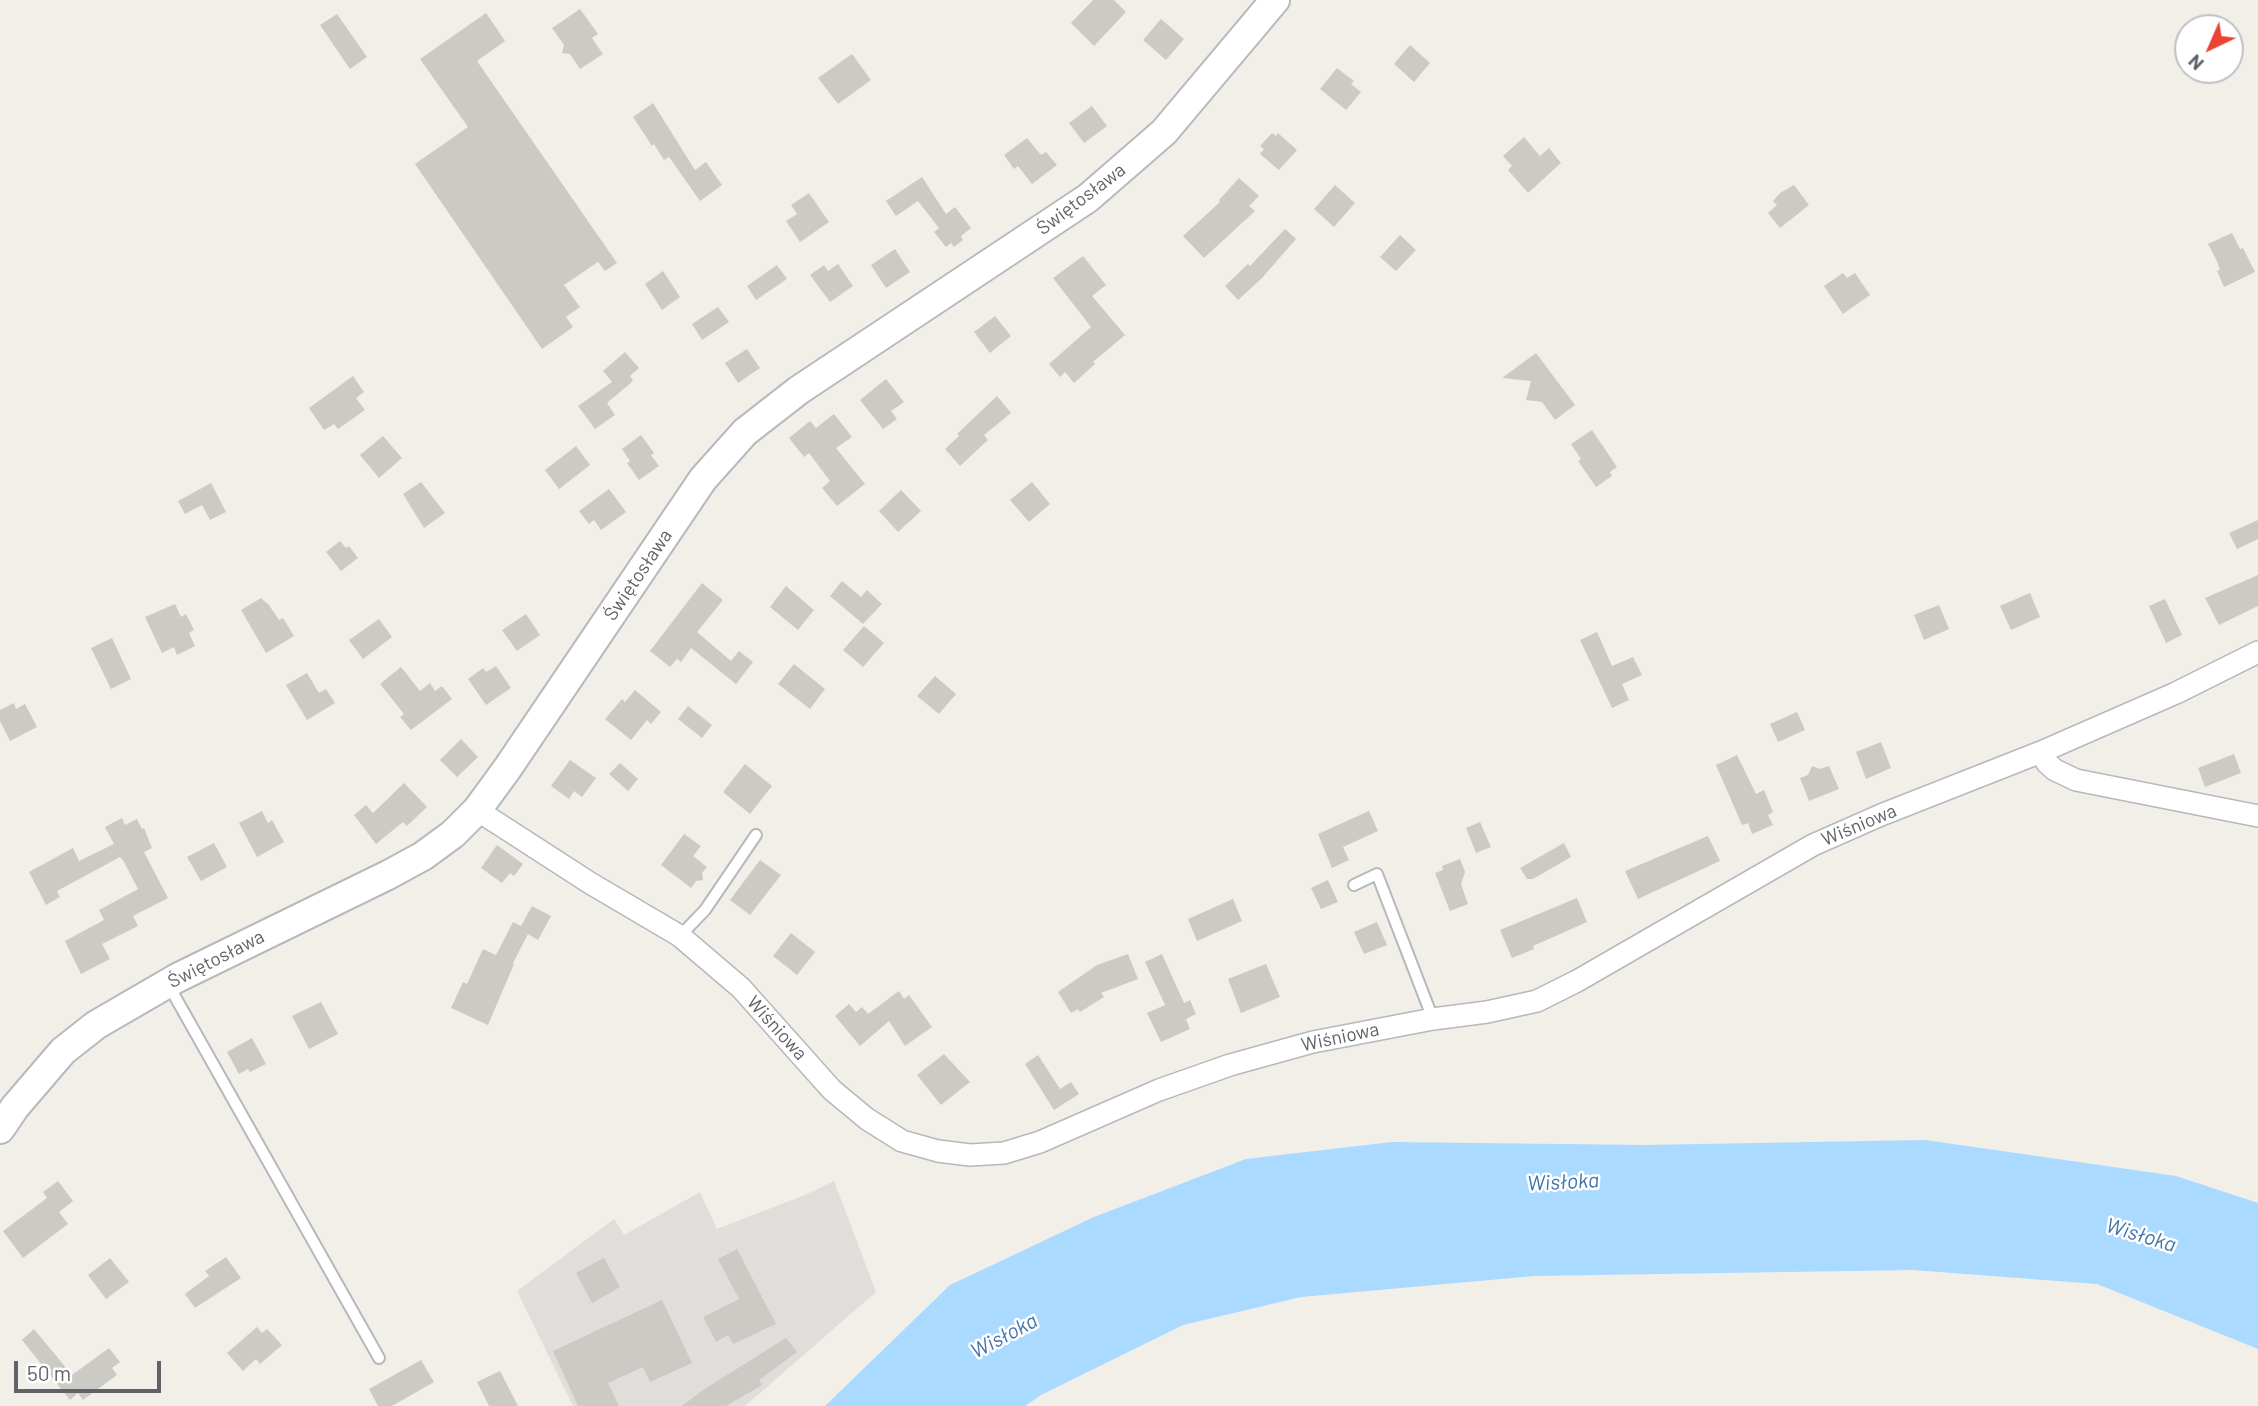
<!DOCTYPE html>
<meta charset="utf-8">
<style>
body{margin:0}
#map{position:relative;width:2258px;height:1406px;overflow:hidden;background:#f1efe8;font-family:Barlow,sans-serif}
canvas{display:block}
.north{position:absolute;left:2174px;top:14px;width:70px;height:70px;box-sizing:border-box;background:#fff;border:2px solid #bfc1c3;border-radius:50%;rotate:224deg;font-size:19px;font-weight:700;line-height:28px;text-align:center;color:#5f6368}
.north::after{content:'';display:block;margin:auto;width:24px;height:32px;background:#ea4335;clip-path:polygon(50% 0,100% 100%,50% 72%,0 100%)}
.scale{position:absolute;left:14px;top:1361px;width:147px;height:32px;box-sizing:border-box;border:4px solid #5f6368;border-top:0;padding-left:9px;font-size:21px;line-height:24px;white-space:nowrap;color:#5f6368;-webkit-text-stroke:5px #fff;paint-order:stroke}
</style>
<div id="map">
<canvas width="2258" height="1406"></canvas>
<div class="north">N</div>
<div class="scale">50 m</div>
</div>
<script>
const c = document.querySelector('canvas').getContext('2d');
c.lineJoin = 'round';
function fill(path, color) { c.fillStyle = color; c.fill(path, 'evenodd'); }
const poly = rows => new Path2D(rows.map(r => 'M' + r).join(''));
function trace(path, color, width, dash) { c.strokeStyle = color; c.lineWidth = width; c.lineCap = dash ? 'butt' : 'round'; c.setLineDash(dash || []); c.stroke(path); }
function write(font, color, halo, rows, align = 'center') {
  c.font = font + ' Barlow,sans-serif'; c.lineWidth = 5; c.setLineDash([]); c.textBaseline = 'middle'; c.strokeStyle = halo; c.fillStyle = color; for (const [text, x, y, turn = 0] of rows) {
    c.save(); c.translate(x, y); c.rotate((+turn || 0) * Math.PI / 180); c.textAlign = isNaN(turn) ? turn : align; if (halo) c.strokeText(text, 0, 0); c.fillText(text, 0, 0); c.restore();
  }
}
fill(poly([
 [834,1181,876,1292,745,1406,573,1406,517,1291,614,1219,624,1235,700,1192,717,1229,805,1195]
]), '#e0deda');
fill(poly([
 [1925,1140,2176,1176,2258,1203,2258,1349,2097,1284,1913,1270,1534,1276,1301,1297,1183,1325,1041,1395,1025,1406,825,1406,950,1285,1094,1217,1246,1159,1392,1142,1645,1145]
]), '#aadaff');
fill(poly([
 [1093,0,1114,0,1126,12,1094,46,1071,23],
 [580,9,598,34,592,38,603,54,580,69,570,54,562,53,564,45,552,28],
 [486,13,505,41,477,61,617,263,605,271,598,262,564,285,580,307,566,317,573,327,542,349,415,164,468,127,420,59],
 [337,14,367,57,350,69,320,25],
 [1161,19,1184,39,1166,60,1143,40],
 [1410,45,1430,63,1414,82,1394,64],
 [852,54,871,80,838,104,818,78],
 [1337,68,1354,81,1351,84,1361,92,1346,110,1320,89],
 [653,103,695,170,706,162,722,185,700,201,669,157,664,160,654,144,652,146,633,117],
 [1092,106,1107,126,1084,143,1069,123],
 [1272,133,1276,136,1278,133,1297,150,1279,170,1260,154,1264,149,1260,146],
 [1524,137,1540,156,1549,148,1561,163,1528,193,1508,170,1512,166,1503,156],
 [1027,138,1041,155,1046,152,1057,165,1032,184,1018,166,1014,169,1004,155],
 [922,177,946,214,955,207,971,228,961,236,963,240,954,247,951,243,946,247,934,232,939,228,918,201,896,216,886,201],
 [1239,178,1259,196,1249,206,1255,211,1204,258,1183,236,1220,202,1219,200],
 [1335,185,1355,203,1334,227,1314,209],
 [1794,185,1809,205,1780,228,1768,213,1777,205,1773,201,1780,193],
 [809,193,829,222,800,242,786,221,797,214,791,205],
 [1285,229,1296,239,1262,278,1238,300,1225,286,1248,264,1250,266],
 [2232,233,2240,249,2243,248,2255,272,2224,287,2217,271,2220,270,2217,261,2208,244],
 [1400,235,1416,250,1396,271,1380,257],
 [895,249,910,272,886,288,871,265],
 [1083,256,1106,285,1092,296,1125,335,1093,362,1095,364,1074,383,1065,372,1060,377,1049,364,1091,327,1053,278],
 [838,264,853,286,830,302,810,275,824,265,828,271],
 [777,265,787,279,756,300,747,286],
 [663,271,680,297,662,310,645,284],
 [1843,273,1847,278,1855,273,1870,295,1843,314,1824,286],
 [718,307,729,322,702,340,692,324],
 [995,316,1011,336,990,353,974,332],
 [747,349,760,368,738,383,725,363],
 [625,352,639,368,630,376,633,381,607,403,615,415,595,429,578,406,612,382,603,371],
 [1536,353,1575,405,1555,420,1542,402,1526,400,1531,381,1502,378],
 [353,376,364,392,356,398,365,410,338,429,334,424,324,430,309,408],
 [886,379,904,402,891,411,897,419,883,429,860,400],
 [997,396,1011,413,984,435,988,440,960,466,945,449,959,436,957,434],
 [834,414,852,437,836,448,865,484,837,506,822,488,830,481,809,453,804,457,789,438,810,421,816,428],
 [1592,430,1617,467,1610,472,1612,476,1596,487,1578,461,1581,459,1571,444],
 [641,435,654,453,651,455,659,466,639,480,627,463,630,461,622,449],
 [383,436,402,458,379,478,360,455],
 [576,446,590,465,559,489,545,470],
 [421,482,445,513,424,528,403,494],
 [1032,482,1050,504,1029,522,1010,500],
 [211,483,226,512,210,520,202,505,185,514,178,501],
 [609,489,626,512,601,530,594,520,589,524,579,511],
 [901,490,921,511,898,532,879,511],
 [2258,520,2258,539,2237,549,2229,533],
 [340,541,346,548,349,546,358,558,341,571,326,552],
 [2258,575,2258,606,2219,625,2205,598],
 [842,581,861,597,867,590,882,604,863,624,830,596],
 [702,583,723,600,697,632,731,661,739,651,753,662,736,684,691,648,681,662,677,659,670,667,650,651],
 [786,586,814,610,798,630,770,607],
 [2030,593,2040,617,2011,630,2000,606],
 [261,598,269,605,279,620,283,618,294,636,266,653,241,610],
 [2165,599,2182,635,2166,643,2149,606],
 [175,604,181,617,186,614,194,630,189,633,195,646,177,655,174,647,162,653,145,617],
 [1939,605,1949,629,1924,640,1914,615],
 [526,614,540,635,517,651,502,630],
 [379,619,392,637,363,659,349,640],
 [864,626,884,643,863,667,843,650],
 [1597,632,1612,666,1633,657,1642,675,1622,684,1629,700,1612,708,1580,640],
 [112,638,131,679,111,689,91,648],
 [794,664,825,689,810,709,778,684],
 [496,666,511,688,486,705,468,679,483,668,486,672],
 [401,667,420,691,430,683,435,691,442,686,452,699,411,730,400,717,404,714,380,684],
 [307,673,319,693,326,689,335,703,307,720,286,685],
 [935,676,956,694,939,714,917,696],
 [635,690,661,712,651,724,647,720,631,740,605,719,622,699,625,702],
 [14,703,16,709,25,704,37,727,10,741,0,721,0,710],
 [688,706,712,725,702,738,678,719],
 [1797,712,1805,730,1778,742,1770,724],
 [461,739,478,757,457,777,440,760],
 [1881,742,1891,768,1866,779,1856,752],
 [2234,754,2241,773,2205,787,2198,768],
 [1737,755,1756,794,1764,790,1773,812,1768,815,1773,825,1752,834,1748,823,1742,825,1716,765],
 [570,760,596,778,582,797,574,791,569,799,551,786],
 [620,763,638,779,628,791,609,774],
 [745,764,772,786,750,814,723,792],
 [1812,766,1820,769,1829,766,1839,789,1809,801,1800,778,1808,775],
 [404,783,427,807,407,826,403,822,376,844,354,815,366,805,373,813],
 [262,811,268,823,272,820,284,842,257,857,239,823],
 [1369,811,1378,831,1343,847,1349,860,1332,868,1318,834],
 [122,818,125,825,137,819,142,829,144,828,152,848,144,852,168,898,133,916,138,926,102,944,110,959,81,974,65,941,104,920,99,910,138,889,124,862,120,857,57,891,60,897,46,905,29,872,73,848,79,861,114,844,105,827],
 [1480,822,1491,847,1476,853,1466,828],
 [684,834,701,846,693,856,707,867,702,873,703,880,696,881,691,888,661,865],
 [1708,836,1720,861,1638,899,1625,871],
 [214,843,227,867,201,881,187,857],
 [1564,843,1571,857,1533,879,1527,879,1520,868],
 [497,845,523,864,514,876,510,873,502,883,481,868],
 [1460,859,1465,872,1461,884,1468,904,1450,911,1435,873,1443,870,1442,866],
 [760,860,781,875,750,915,730,900],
 [1328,880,1338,902,1321,909,1311,888],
 [1577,898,1587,922,1533,946,1534,949,1512,958,1500,930],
 [1233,899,1242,921,1197,941,1188,919],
 [532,906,551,916,538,940,528,934,513,963,514,964,488,1025,451,1008,463,982,467,984,483,949,496,955,513,922,521,926],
 [1377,922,1387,945,1364,954,1354,932],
 [791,933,815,952,797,975,773,956],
 [1128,954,1138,979,1101,993,1104,997,1080,1012,1078,1009,1071,1013,1058,992,1097,965],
 [1162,954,1184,1003,1190,1000,1196,1014,1186,1019,1190,1029,1161,1042,1147,1013,1165,1005,1145,962],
 [1266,964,1280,997,1241,1013,1228,979],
 [899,991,904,999,909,995,932,1027,905,1046,889,1021,860,1046,835,1016,849,1004,856,1012,862,1007,868,1014],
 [321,1002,338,1034,309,1049,292,1016],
 [252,1038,266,1064,250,1072,248,1069,239,1074,227,1052],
 [944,1054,970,1082,941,1105,917,1075],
 [1038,1055,1060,1089,1071,1082,1079,1094,1054,1110,1025,1064],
 [58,1181,73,1201,59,1212,68,1224,23,1258,3,1231,47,1198,43,1192],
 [737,1249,776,1324,733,1344,728,1335,716,1342,703,1317,739,1299,718,1259],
 [226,1257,241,1278,195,1308,185,1294,209,1276,205,1271],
 [110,1258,129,1282,106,1299,88,1275],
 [604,1258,620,1287,592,1303,576,1273],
 [662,1300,692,1363,650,1382,643,1367,608,1383,619,1406,578,1406,553,1351],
 [257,1327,262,1333,267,1329,282,1345,260,1364,256,1359,243,1371,227,1353],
 [34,1329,72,1375,109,1348,120,1362,112,1368,117,1375,83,1400,78,1393,70,1400,22,1340],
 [786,1338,797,1352,759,1380,762,1385,726,1406,682,1406,703,1390],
 [421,1360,434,1382,392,1406,378,1406,369,1389],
 [500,1371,518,1406,489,1406,477,1382]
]), '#cccac5');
const lane = poly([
 [1354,885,1377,874,1433,1019],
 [680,936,705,910,756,835],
 [169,986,379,1358]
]);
const street = poly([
 [2041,752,2047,763,2055,770,2076,780,2258,816],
 [477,810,590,883,680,936,741,988,832,1090,867,1119,902,1141,938,1151,970,1155,1004,1153,1040,1142,1159,1090,1230,1065,1313,1042,1433,1019,1487,1012,1537,1001,1577,981,1813,845,1881,815,2041,752,2176,693,2258,652]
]);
const secondary = poly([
 [0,1129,15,1107,63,1051,96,1025,177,978,388,875,423,856,453,834,477,810,507,769,703,479,745,432,799,390,1088,198,1164,132,1275,0]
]);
trace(lane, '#b5b8bc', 14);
trace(street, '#b5b8bc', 24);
trace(secondary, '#b6babf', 32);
trace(lane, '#fff', 10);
trace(street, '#fff', 21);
trace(secondary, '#fff', 28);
write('19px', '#5f6368', '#fff', [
 ["Świętosława",1081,199,-37],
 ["Świętosława",638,575,-56],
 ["Wiśniowa",1859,825,-23],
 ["Świętosława",216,959,-27],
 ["Wiśniowa",777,1028,48],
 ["Wiśniowa",1340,1037,-12]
]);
write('italic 21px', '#4174aa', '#fff', [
 ["Wisłoka",1563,1182,-3],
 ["Wisłoka",2141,1235,17],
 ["Wisłoka",1004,1336,-28]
]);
</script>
